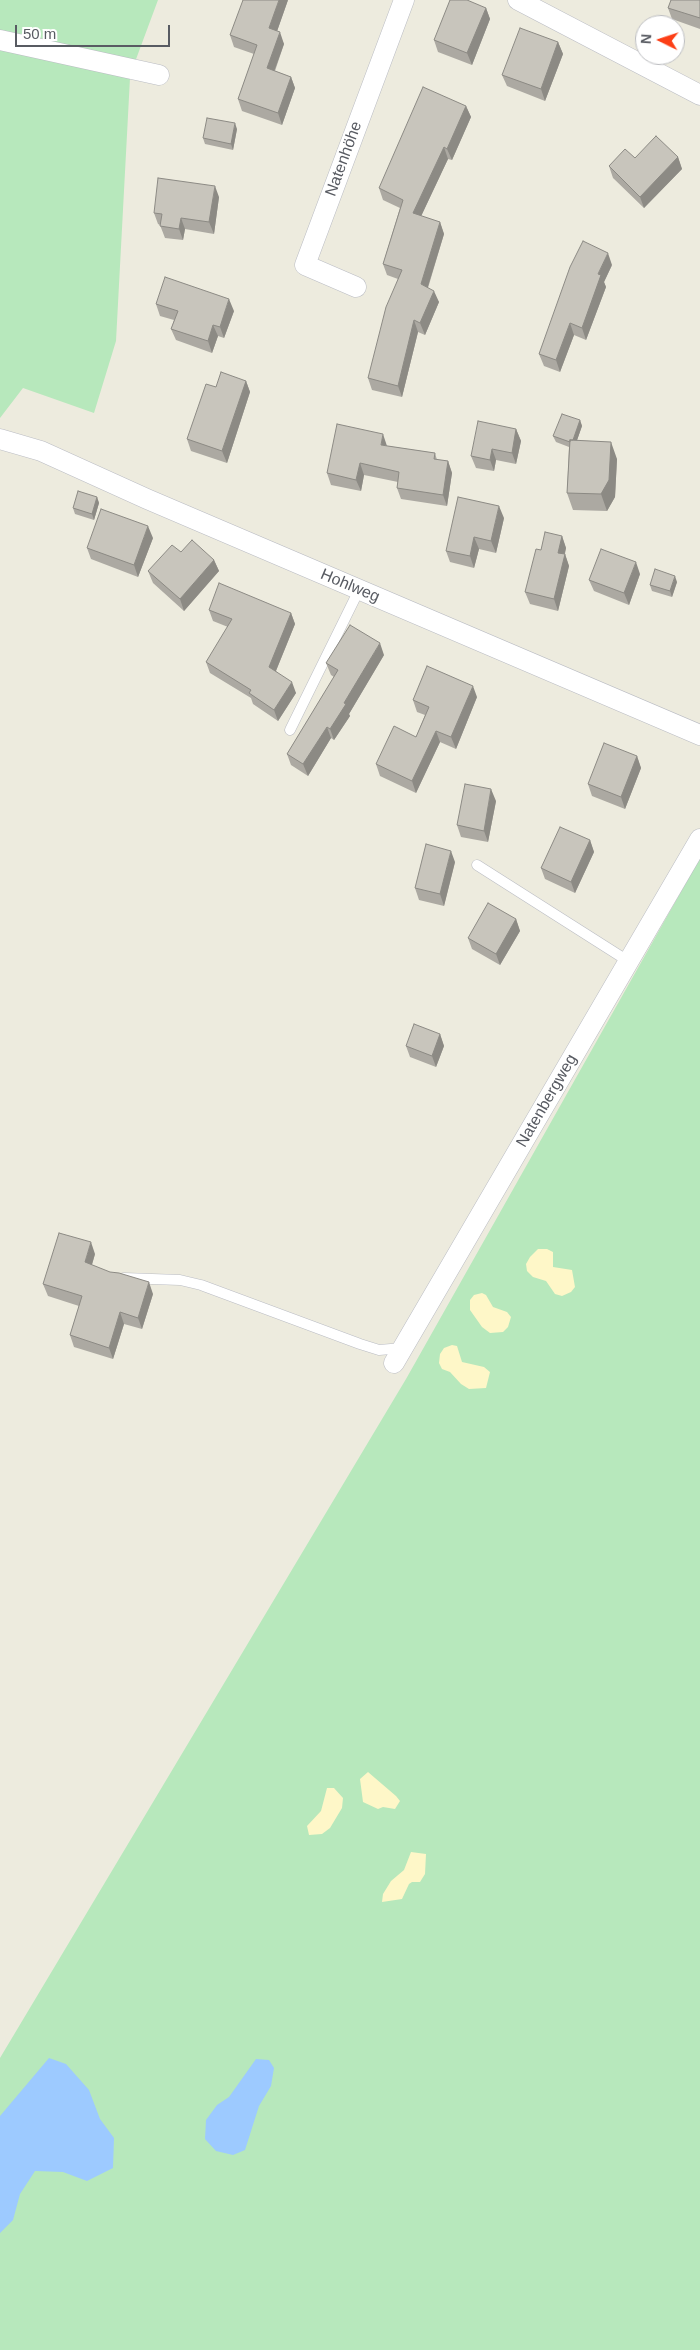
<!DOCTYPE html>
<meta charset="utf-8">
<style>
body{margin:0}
#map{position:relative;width:700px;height:2350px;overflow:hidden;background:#edebde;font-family:Arial,sans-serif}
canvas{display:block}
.north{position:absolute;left:635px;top:15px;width:50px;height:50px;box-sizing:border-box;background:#fff;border:1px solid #bcbdc0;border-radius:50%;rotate:274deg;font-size:14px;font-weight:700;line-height:20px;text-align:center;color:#585b62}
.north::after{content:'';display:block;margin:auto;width:18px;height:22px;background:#fc3f16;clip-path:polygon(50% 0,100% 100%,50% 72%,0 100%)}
.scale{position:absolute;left:15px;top:25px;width:155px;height:22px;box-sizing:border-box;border:2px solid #585b62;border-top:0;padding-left:6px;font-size:15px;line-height:18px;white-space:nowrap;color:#585b62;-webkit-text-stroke:4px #fff;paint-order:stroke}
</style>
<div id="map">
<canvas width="700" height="2350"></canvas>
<div class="north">N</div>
<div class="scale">50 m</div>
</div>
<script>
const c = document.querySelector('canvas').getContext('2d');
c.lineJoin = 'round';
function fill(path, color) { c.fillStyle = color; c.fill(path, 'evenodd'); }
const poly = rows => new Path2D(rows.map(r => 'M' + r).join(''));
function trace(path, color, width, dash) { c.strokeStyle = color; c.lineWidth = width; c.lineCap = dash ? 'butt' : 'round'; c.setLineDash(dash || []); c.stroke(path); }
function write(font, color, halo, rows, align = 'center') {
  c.font = font + ' Arial,sans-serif'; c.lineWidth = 4; c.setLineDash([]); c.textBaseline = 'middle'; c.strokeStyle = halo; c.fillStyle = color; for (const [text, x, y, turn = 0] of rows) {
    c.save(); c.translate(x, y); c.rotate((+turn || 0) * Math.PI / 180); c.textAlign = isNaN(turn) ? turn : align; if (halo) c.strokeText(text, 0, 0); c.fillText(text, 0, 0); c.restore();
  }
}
fill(poly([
 [0,0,158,0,132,70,0,32],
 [0,48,130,78,116,341,94,413,23,388,0,418],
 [700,858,700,2350,0,2350,0,2058,406,1379]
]), '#b7e8bc');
fill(poly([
 [538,1249,547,1249,553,1252,553,1267,572,1270,575,1287,571,1292,562,1296,555,1294,546,1281,533,1277,527,1271,526,1264,530,1257],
 [482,1293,486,1295,493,1307,507,1312,511,1317,508,1327,503,1332,490,1333,482,1327,470,1310,470,1300,474,1295],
 [452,1345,457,1346,462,1362,484,1367,490,1372,486,1388,469,1389,461,1384,450,1372,442,1369,439,1363,440,1354,444,1348],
 [368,1772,396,1796,400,1801,395,1809,383,1807,378,1809,363,1802,360,1779],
 [327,1788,334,1788,343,1798,342,1808,330,1828,322,1834,309,1835,307,1826,321,1811],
 [411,1852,426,1854,425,1874,420,1882,412,1882,409,1884,402,1899,382,1902,383,1894,391,1881,404,1870]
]), '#fef7c8');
fill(poly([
 [49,2058,66,2064,89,2090,100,2119,114,2138,113,2168,87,2181,63,2172,35,2171,20,2194,13,2220,0,2233,0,2116],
 [256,2059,269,2060,274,2068,271,2086,259,2106,245,2150,233,2155,216,2151,205,2139,206,2120,217,2105,229,2097]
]), '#9dcaff');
const lane = poly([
 [290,730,359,590],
 [477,865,628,961],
 [124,1278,180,1280,201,1285,360,1344,379,1350,403,1348]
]);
const street = poly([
 [518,0,700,95],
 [0,40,159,75],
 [356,287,305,265,404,0],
 [0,439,41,451,147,499,700,735],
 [394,1363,700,839]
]);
trace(lane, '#babcc3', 11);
trace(street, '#babcc3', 21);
trace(lane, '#fff', 10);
trace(street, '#fff', 20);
fill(poly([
 [288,0,277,31,284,44,275,71,291,77,295,88,282,125,242,111,238,99,254,54,234,47,230,35],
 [700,0,700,29,672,19,668,8],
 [486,8,490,19,472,65,438,52,434,40],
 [558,42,563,54,545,101,507,86,502,75],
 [466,106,471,117,452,160,448,159,421,216,440,222,444,234,428,288,439,302,425,335,418,332,402,397,372,390,368,378,398,279,387,275,383,264,400,208,383,200,379,188],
 [237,129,233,150,205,144,203,138],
 [678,157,682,169,644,208,613,178,609,166,635,158],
 [219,197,214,234,185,229,183,240,165,238,160,225,158,224,154,213],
 [612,265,604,282,606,287,586,340,574,335,560,372,544,366,539,354],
 [156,304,234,311,224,338,218,336,212,353,176,340,171,329,174,320,160,316],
 [246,381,250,392,227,463,191,451,187,439,216,387],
 [580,420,582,426,577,440,617,459,615,497,607,511,573,510,567,493,569,447,556,442,553,436],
 [516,429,521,441,516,464,496,460,494,471,476,468,471,456],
 [387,446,435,453,437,460,448,461,452,473,447,506,401,499,397,488,398,482,364,475,361,491,331,485,327,473],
 [97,497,99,503,94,520,75,514,73,508],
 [504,518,496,553,479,549,474,568,450,562,446,551],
 [562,536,566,548,565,554,569,566,558,611,530,604,525,592,541,550],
 [153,538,138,577,91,559,87,548],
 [214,560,219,571,184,611,153,583,148,571],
 [640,574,629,605,594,591,589,580],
 [677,582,672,597,652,591,650,585],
 [209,610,291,613,295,624,276,671,296,693,278,721,253,704,251,698,210,673,206,662,228,627,213,621],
 [384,655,349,714,350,716,334,740,331,738,308,776,291,765,287,754,334,677,331,675,326,663],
 [477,697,456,749,440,742,416,793,380,776,376,764,416,737,425,715,417,712,413,700],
 [637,756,641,768,625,809,592,796,588,784],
 [496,801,488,842,461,837,457,825],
 [590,840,594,852,575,893,545,879,541,868],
 [455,862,444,906,419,900,415,888],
 [516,919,520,931,500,965,472,949,468,938],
 [440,1034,444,1046,436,1067,410,1057,406,1046],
 [95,1254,92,1265,153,1294,142,1329,124,1324,113,1359,74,1347,70,1335,79,1306,48,1296,43,1284]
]), '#aca9a2');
fill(poly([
 [279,0,288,0,274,40,269,28],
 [486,8,490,19,472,65,467,53],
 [280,32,284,44,271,80,267,68],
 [558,42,563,54,545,101,541,89],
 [291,77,295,88,282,125,278,113],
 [466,106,471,117,452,160,447,149],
 [235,123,237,129,233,150,231,144],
 [444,147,448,159,417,225,413,213],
 [678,157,682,169,644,208,640,197],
 [215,186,219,197,214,234,209,222],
 [181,218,185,229,183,240,179,229],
 [440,222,444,234,425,296,421,284],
 [608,253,612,265,604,282,606,287,586,340,582,328,598,274],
 [434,291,439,302,425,335,420,323],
 [229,299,234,311,224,338,220,327],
 [414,320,418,332,402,397,398,386],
 [570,323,574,335,560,372,556,360],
 [213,325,218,336,212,353,208,341],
 [246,381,250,392,227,463,222,451],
 [580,420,582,426,574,449,572,443],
 [516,429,521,441,516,464,512,453],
 [383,434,387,446,381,445],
 [611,442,617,459,615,497,607,511,601,494],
 [492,449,496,460,494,471,490,460],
 [448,461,452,473,447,506,443,495],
 [360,463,364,475,361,491,356,480],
 [97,497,99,503,94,520,92,514],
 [499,506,504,518,496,553,491,541],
 [148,526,153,538,138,577,134,565],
 [562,536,566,548,562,564,558,553],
 [474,537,479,549,474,568,470,556],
 [565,554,569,566,558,611,554,599],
 [214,560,219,571,184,611,180,599],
 [636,562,640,574,629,605,624,593],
 [675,576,677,582,672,597,670,591],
 [291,613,295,624,273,678,269,667],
 [380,643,384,655,349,714,350,716,334,740,330,729,344,703],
 [292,682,296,693,278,721,274,710],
 [473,686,477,697,456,749,451,737],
 [327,727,331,738,308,776,303,764],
 [436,731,440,742,416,793,412,781],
 [637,756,641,768,625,809,621,797],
 [491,789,496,801,488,842,484,831],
 [590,840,594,852,575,893,571,882],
 [451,851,455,862,444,906,440,894],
 [516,919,520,931,500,965,496,954],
 [440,1034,444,1046,436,1067,432,1056],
 [91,1242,95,1254,89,1274,85,1262],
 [149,1282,153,1294,142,1329,138,1318],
 [120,1312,124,1324,113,1359,109,1348]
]), '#8c8a84');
const building = poly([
 [243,0,279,0,269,28,280,32,267,68,291,77,278,113,238,99,257,45,230,35,243,0],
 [450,0,467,0,486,8,467,53,434,40,450,0],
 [671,0,700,0,700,18,668,8,671,0],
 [520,28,558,42,541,89,502,75,520,28],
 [423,87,466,106,447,149,444,147,413,213,440,222,421,284,434,291,420,323,414,320,398,386,368,378,386,307,402,270,383,264,403,200,379,188,423,87],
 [207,118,235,123,231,144,203,138,207,118],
 [656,136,678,157,640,197,609,166,625,149,635,158,656,136],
 [158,178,215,186,209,222,181,218,179,229,160,226,162,214,154,213,158,178],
 [583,241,608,253,598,274,601,275,582,328,570,323,556,360,539,354,570,267,583,241],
 [165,277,229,299,220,327,213,325,208,341,171,329,178,311,156,304,165,277],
 [221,372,246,381,222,451,187,439,206,384,216,387,221,372],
 [562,414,580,420,573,440,570,440,570,442,553,436,562,414],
 [478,421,516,429,512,453,492,449,490,460,471,456,478,421],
 [337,424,383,434,381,445,435,453,434,459,448,461,443,495,397,488,399,472,360,463,356,480,327,473,337,424],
 [570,440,611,442,609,480,601,494,567,493,570,440],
 [78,491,97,497,92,514,73,508,78,491],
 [458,497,499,506,491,541,474,537,470,556,446,551,458,497],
 [101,509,148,526,134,565,87,548,101,509],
 [545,532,562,536,558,553,565,554,554,599,525,592,536,549,541,550,545,532],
 [192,540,214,560,180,599,148,571,172,545,181,552,192,540],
 [601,549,636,562,624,593,589,580,601,549],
 [655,569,675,576,670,591,650,585,655,569],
 [219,583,291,613,269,667,292,682,274,710,249,693,251,690,206,662,232,619,209,610,219,583],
 [350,625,380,643,344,703,346,704,330,729,327,727,303,764,287,754,338,670,326,663,350,625],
 [427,666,473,686,451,737,436,731,412,781,376,764,394,726,416,737,429,707,413,700,427,666],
 [604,743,637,756,621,797,588,784,604,743],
 [465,784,491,789,484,831,457,825,465,784],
 [560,827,590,840,571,882,541,868,560,827],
 [426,844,451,851,440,894,415,888,426,844],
 [488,903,516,919,496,954,468,938,488,903],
 [414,1024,440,1034,432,1056,406,1046,414,1024],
 [59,1233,91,1242,85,1262,110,1272,119,1273,149,1282,138,1318,120,1312,109,1348,70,1335,82,1296,43,1284,59,1233]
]);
fill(building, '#c8c5bc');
trace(building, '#8c8a84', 1);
write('16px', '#585b62', '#fff', [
 ["Natenhöhe",344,159,-70],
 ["Hohlweg",350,586,23],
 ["Natenbergweg",547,1101,-60]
]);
</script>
